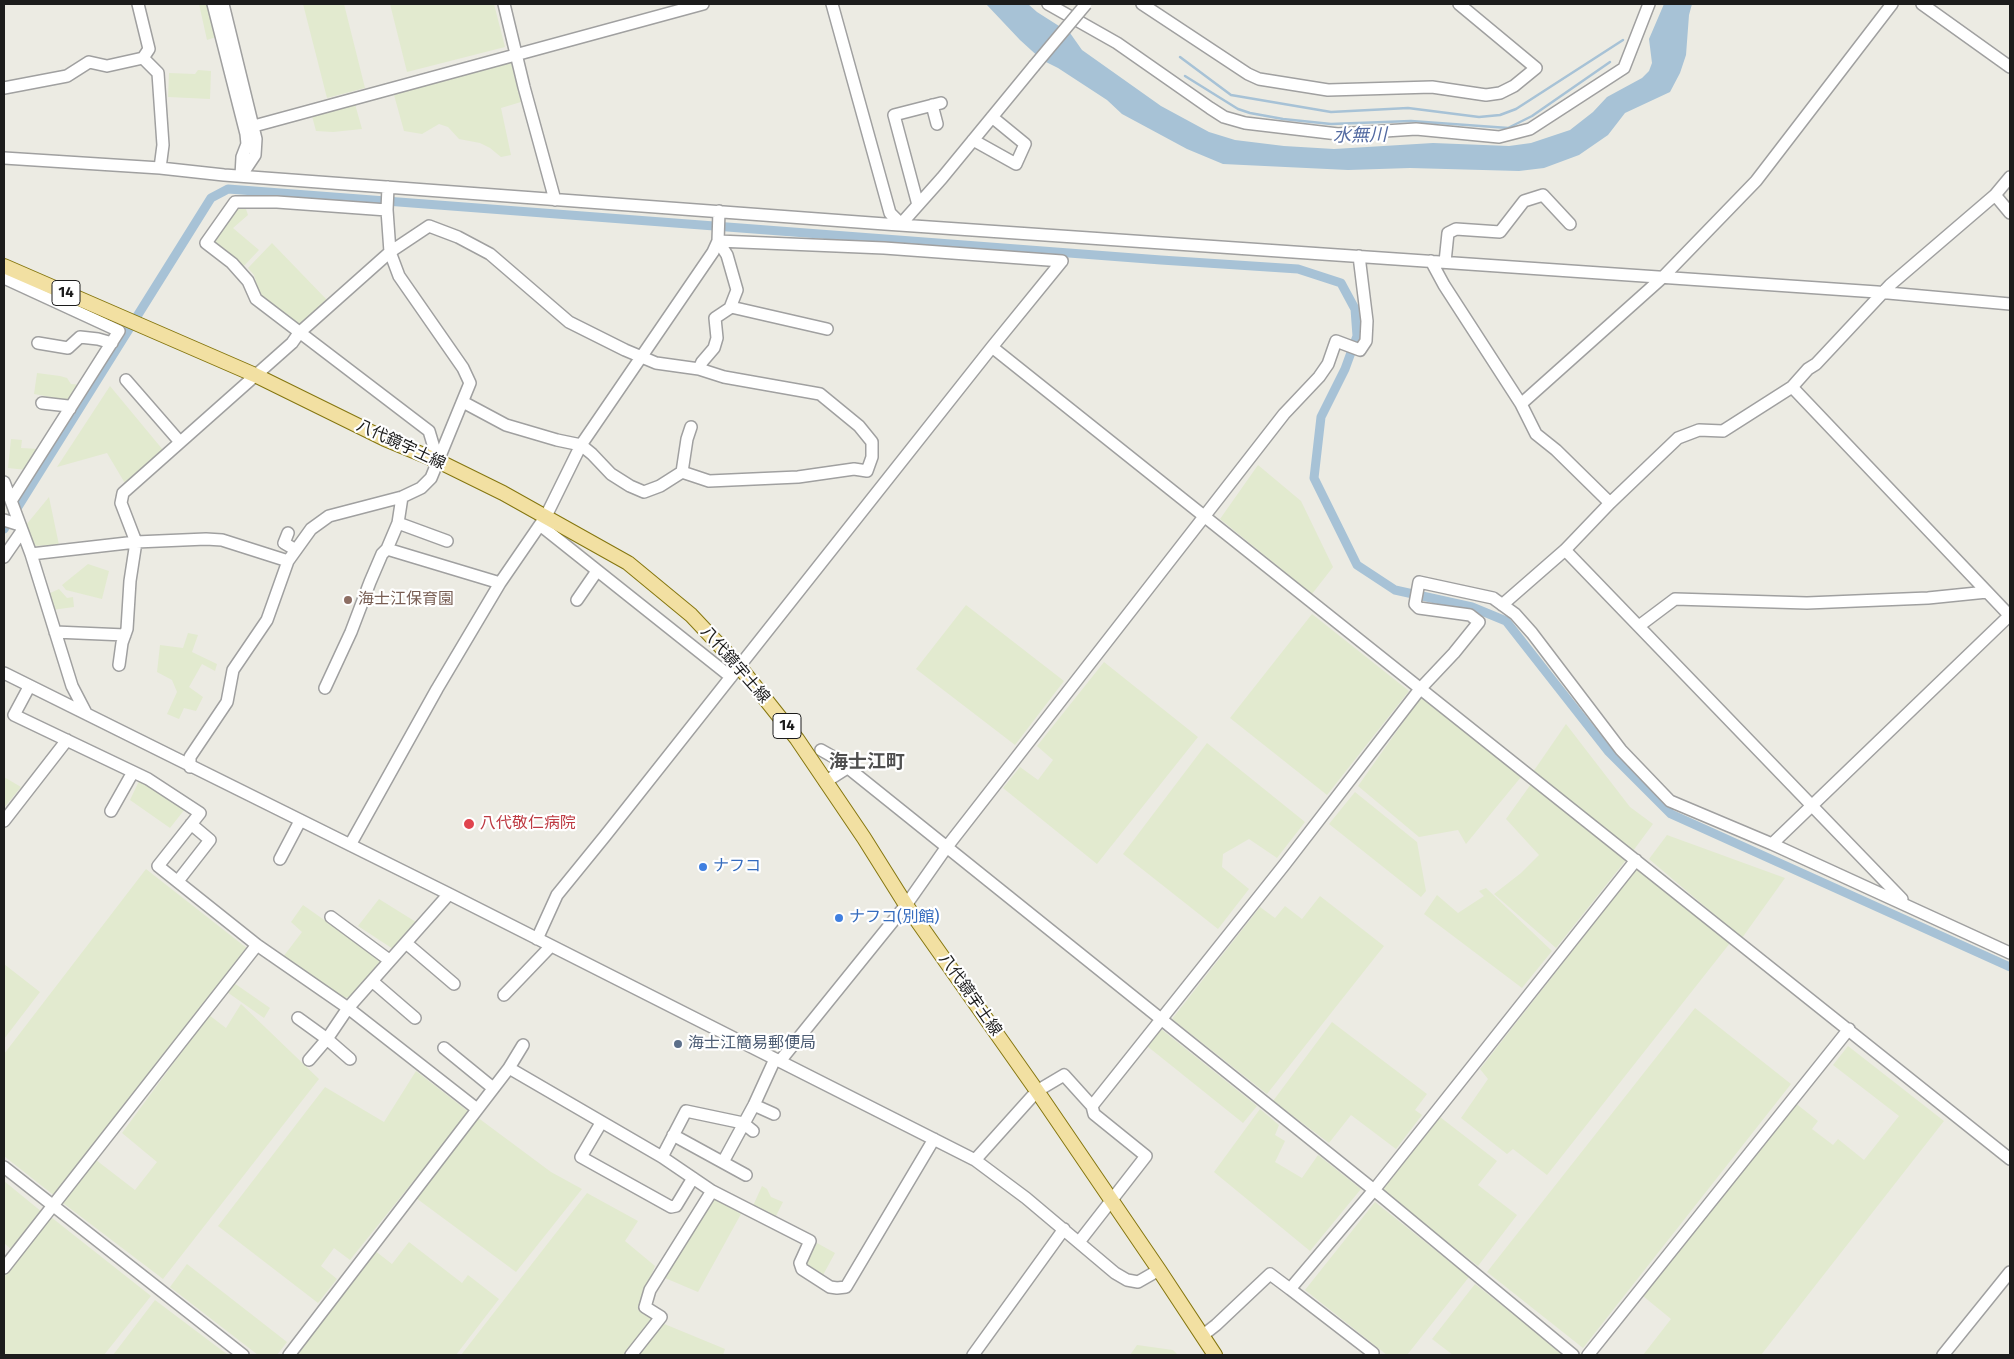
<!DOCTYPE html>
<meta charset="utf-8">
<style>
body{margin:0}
#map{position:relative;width:2014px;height:1359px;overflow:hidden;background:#ecebe3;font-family:"Fira Sans",sans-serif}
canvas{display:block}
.frame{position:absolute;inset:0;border:5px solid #1c1c1c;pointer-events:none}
</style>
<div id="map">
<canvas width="2014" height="1359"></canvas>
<div class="frame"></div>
</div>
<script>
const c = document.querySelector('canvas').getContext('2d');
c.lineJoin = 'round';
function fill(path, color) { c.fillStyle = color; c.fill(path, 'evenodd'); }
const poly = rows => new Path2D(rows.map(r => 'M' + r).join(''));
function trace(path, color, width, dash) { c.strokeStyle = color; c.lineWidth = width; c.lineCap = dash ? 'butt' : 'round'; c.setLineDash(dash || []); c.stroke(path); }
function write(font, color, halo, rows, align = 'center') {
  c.font = font + ' "Fira Sans","Noto Sans JP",sans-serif'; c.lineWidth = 4.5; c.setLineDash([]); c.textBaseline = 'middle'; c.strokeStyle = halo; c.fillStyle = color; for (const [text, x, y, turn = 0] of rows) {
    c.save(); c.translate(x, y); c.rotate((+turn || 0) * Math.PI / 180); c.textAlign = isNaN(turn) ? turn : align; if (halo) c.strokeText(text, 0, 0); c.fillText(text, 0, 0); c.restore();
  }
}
fill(poly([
 [199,4,208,4,216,37,207,40],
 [303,4,344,4,365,88,327,98],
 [390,4,494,4,505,47,407,72],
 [510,59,521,102,501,108,511,155,501,157,490,148,480,143,459,139,448,127,439,124,422,134,404,131,394,95],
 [198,70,211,71,210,99,168,97,169,73,195,74],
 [355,104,362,129,333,132,316,131,312,116],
 [230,207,246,209,248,215,233,228,259,250,243,267,209,242],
 [272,243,328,301,299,327,260,297,254,275,248,268],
 [37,373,60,376,67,378,71,384,82,385,72,401,34,394],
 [110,386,163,450,126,485,107,453,57,467],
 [11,439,22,440,21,448,39,449,27,470,8,468],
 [1258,465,1301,501,1333,567,1312,594,1220,519],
 [49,497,59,545,32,546,26,525],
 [88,564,109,571,102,599,66,590,62,585],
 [59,589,67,598,73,597,74,607,52,610,48,594],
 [966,605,1064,681,1015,745,916,669],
 [1312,614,1409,691,1327,795,1230,718],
 [188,633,198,635,192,652,217,664,215,671,202,664,189,687,203,697,196,711,184,708,179,719,167,714,177,692,172,680,157,672,160,645,183,648],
 [1104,662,1198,737,1097,864,1003,788,1020,767,1038,780,1053,760,1037,746],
 [1421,697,1521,777,1466,844,1458,830,1419,837,1358,786],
 [1566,724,1630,807,1653,824,1633,851,1533,772],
 [1207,743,1305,822,1277,858,1249,839,1223,854,1222,867,1249,889,1218,929,1123,854],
 [4,777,21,787,4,808],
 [139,781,151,786,185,809,170,828,130,800],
 [1531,784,1626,860,1556,948,1494,894,1521,873,1539,855,1506,819],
 [1355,792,1417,842,1426,891,1421,897,1329,824],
 [1667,835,1785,878,1742,938,1649,859],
 [1638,867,1730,943,1547,1175,1513,1149,1507,1154,1461,1118,1488,1079,1480,1069],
 [146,869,248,949,56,1197,4,1156,4,1054],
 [1486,888,1552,951,1522,988,1424,914,1437,895,1458,913,1484,896,1479,891],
 [1320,896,1384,946,1267,1094,1172,1019,1260,907,1275,918,1285,906,1302,919],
 [379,899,416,922,393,949,358,926],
 [303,905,381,960,351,997,342,998,283,957,302,932,291,922],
 [4,964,40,992,4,1039],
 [234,983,270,1008,264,1018,227,992],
 [241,1004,319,1079,163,1279,63,1203,96,1160,135,1190,157,1162,122,1133,209,1015,226,1028],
 [1695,1008,1791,1084,1583,1348,1487,1272],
 [1332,1022,1427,1094,1415,1110,1422,1115,1396,1149,1351,1115,1329,1143,1273,1101],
 [1161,1029,1257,1106,1243,1123,1147,1046],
 [1848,1046,1944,1121,1761,1355,1643,1355,1671,1319,1643,1296,1794,1102,1818,1121,1812,1129,1833,1145,1838,1139,1864,1160,1899,1116,1833,1065],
 [416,1071,469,1112,350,1260,334,1248,321,1266,337,1279,318,1303,218,1226,325,1087,384,1122],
 [1260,1109,1279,1125,1275,1135,1285,1141,1275,1162,1302,1178,1318,1155,1361,1189,1310,1251,1214,1172],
 [477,1117,551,1172,582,1189,516,1272,416,1198],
 [1440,1117,1497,1161,1478,1185,1517,1215,1478,1266,1382,1191],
 [4,1181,42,1212,12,1250,4,1243],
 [762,1186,767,1189,771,1197,783,1202,775,1218,752,1208],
 [587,1193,638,1221,625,1241,655,1266,638,1310,654,1319,625,1355,461,1355],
 [714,1197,741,1214,698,1292,665,1278],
 [1375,1202,1469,1277,1407,1355,1387,1355,1305,1290],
 [51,1217,151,1296,104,1355,4,1355,4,1277],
 [409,1242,462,1283,468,1275,499,1299,456,1355,294,1355,374,1250,392,1264],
 [817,1243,835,1253,823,1275,805,1265],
 [187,1264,287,1342,277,1355,258,1355,170,1287],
 [1475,1284,1565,1355,1453,1355,1432,1339],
 [155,1300,228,1355,113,1355],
 [662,1323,725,1349,723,1355,637,1355],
 [1137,1345,1173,1350,1177,1354,1130,1355]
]), '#e2eacf');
fill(poly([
 [986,4,1028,4,1037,12,1070,33,1082,50,1161,106,1209,132,1235,140,1284,146,1334,149,1433,143,1509,146,1531,143,1570,130,1593,112,1607,97,1642,78,1649,71,1652,63,1649,39,1664,4,1692,4,1689,15,1686,55,1680,73,1670,92,1625,113,1608,135,1579,155,1544,168,1519,171,1410,168,1348,170,1223,164,1187,149,1122,114,1107,100,1058,68,1042,60,1020,40]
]), '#a7c2d6');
trace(poly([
 [1180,57,1231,95,1331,112,1408,108,1479,117,1500,115,1516,109,1623,40],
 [1185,76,1238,109,1250,113,1283,119,1331,124,1411,121,1508,128,1532,116,1610,62]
]), '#a7c2d6', 2.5);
trace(poly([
 [4,529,211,198,228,189,1161,260,1298,269,1341,283,1355,309,1357,336,1345,369,1321,417,1314,478,1357,565,1395,590,1472,607,1506,621,1608,751,1671,814,2010,967]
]), '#a7c2d6', 9);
const minor = poly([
 [138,4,149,49,143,58,158,73,163,145,160,168],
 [213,4,246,134,247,144,242,157,241,176],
 [223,4,256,139,255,155,241,176],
 [504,4,524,87,555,200],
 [832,4,890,213,901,224,942,178,1034,66],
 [1048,4,1117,43,1210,108,1224,117,1245,123,1338,134,1416,129,1499,137,1530,129,1624,68,1649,4],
 [1142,4,1248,74,1259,79,1328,90,1432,87,1486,95,1500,93,1514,86,1536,68,1459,4],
 [1922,4,2010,67],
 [4,88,67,76,89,62,107,66,143,58],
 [932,105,937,124],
 [254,126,703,4],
 [973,140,1016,164,1025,144,992,117],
 [4,158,160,168,224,175,885,224,1877,292,2010,304],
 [1995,195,2010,213],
 [918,205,894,115,941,103],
 [387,210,277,202,235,202,206,243,232,263,248,281,256,299,429,431,438,461],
 [718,241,884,248,1062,261],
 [1431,261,1444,285,1521,404,1536,434,1556,450,1610,503],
 [1445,262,1448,233,1456,229,1500,232,1524,201,1543,195,1570,224],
 [4,278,119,331,11,501],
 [731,307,827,329],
 [38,343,68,348,80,337,98,339,112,343],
 [992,347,2010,1159],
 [699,369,702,362,714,348,717,338,715,318,730,308,737,290,727,255,718,241],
 [126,380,180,442],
 [1792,387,2010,616],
 [463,402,506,425,557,440,581,445,592,454,611,474,630,486,644,492,660,486,682,472,709,481,798,477,854,469,867,471],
 [42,403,68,406,70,409],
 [1521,404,1662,278,1756,181,1892,4],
 [682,472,687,439,691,427],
 [4,482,31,554,72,686,86,713],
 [4,520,20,525],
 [398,523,447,541],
 [540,525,731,677],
 [288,533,284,543,296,550],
 [387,549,500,583],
 [1565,550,1902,899],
 [31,554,136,542,206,539,222,540,288,561],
 [4,557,22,531],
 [577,600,597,571],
 [1502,605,1565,550,1610,503,1678,438,1699,430,1723,431,1792,387,1808,369,1816,364,1890,285,1995,195,2010,177],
 [1639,626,1675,599,1807,603,1928,598,1987,592],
 [55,632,125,635],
 [119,665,122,643,127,629,130,581,136,542,121,503,123,493,292,343,299,333,390,252,429,226,458,237,490,254,569,322,625,350,656,363,699,369,724,377,820,394,859,426,872,442,872,457,867,471],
 [4,673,449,894,975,1160,1026,1198,1115,1273,1127,1280,1138,1282,1159,1270],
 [29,687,14,715,148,779,200,813,158,866,257,945,348,1008,477,1109],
 [325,688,351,632,370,582,382,554,387,549,398,523,402,497],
 [821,750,837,759,1374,1190,1573,1355],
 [190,767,190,757,227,702,233,670,267,620,288,561,311,529,329,516,402,497,421,488,431,478,470,383,463,368,399,276,390,252,387,210,388,187],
 [825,782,847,768],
 [111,811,133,772],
 [4,821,67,740],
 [1772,844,2010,615],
 [350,845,437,689,500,583,546,516,581,445,713,252,718,241,719,211],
 [280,859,300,821],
 [178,881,210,840,191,824],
 [331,917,389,960],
 [537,939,557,895,605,836,992,347,1062,261],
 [406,943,454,984],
 [372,981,415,1018],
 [504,995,551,946],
 [298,1018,327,1039,350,1059],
 [444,1048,493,1088],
 [309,1060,327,1039,348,1008,449,894],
 [780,1061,906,905,946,848,1284,414,1319,377,1328,364,1336,341,1360,350,1366,341,1367,321,1359,256],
 [509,1068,523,1045],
 [754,1105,774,1114],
 [601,1123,581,1157,671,1207,676,1206,693,1178],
 [673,1135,746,1175],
 [662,1157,686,1111,743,1123,753,1131],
 [975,1160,1037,1091,1064,1075,1092,1106,1285,864,1420,689,1454,653,1479,622,1470,615,1419,608,1415,604,1419,582,1493,598,1515,614,1532,633,1621,750,1670,801,1772,844,2010,953],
 [723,1162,754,1105,775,1059],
 [4,1167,243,1355],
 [1079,1242,1146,1156,1094,1114,1092,1106],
 [4,1268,257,945],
 [1290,1289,1373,1353],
 [1202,1336,1216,1325,1270,1274,1290,1289,1374,1190,1636,860],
 [289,1355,509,1068,662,1157,712,1191,810,1241,800,1263,802,1269,830,1287,837,1288,846,1287,934,1139],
 [631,1355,661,1317,645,1307,650,1290,712,1191],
 [973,1355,1064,1229],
 [1588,1355,1849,1029],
 [1943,1355,2010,1272]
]);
const major = poly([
 [4,266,255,375,385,439,438,461,503,493,628,563,691,615,739,666,797,739,864,838,906,905,1037,1091,1159,1270,1215,1355]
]);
trace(minor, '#a0a0a0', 14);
trace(major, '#85760f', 16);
trace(minor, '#fff', 11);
trace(major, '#f2e0a2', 14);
const minorBridge = poly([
 [1034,66,1086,4]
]);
trace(minorBridge, '#a0a0a0', 14, []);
trace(minorBridge, '#fff', 11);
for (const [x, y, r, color] of [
 [348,600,5,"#8d6e63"],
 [469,824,6,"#e0444e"],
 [703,867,5,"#3f7fe0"],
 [839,918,5,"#3f7fe0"],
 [678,1044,5,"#5c6f8a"]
]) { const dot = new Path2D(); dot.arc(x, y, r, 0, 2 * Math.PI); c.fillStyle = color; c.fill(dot); trace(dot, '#fff', 2); }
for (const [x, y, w] of [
 [66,293,28],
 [787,726,28]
]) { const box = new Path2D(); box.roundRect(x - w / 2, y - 12.5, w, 25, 4); c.fillStyle = '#fff'; c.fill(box); trace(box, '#1c1c1c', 1); }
write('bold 15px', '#1c1c1c', null, [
 ["14",66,293],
 ["14",787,726]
]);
write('16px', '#1c1c1c', '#fff', [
 ["八代鏡宇土線",401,445,25],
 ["八代鏡宇土線",735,665,49],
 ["八代鏡宇土線",970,995,55]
]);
write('16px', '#785e54', '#fff', [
 ["海士江保育園",358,600]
], 'left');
write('16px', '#be3a42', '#fff', [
 ["八代敬仁病院",480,824]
], 'left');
write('16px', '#366cbe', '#fff', [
 ["ナフコ",713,867],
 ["ナフコ(別館)",849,918]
], 'left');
write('16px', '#4e5e75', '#fff', [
 ["海士江簡易郵便局",688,1044]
], 'left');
write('italic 18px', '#536aa1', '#fff', [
 ["水無川",1360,136,-1]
]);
write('bold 19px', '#4f4f4f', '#fff', [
 ["海士江町",867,763]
]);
</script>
